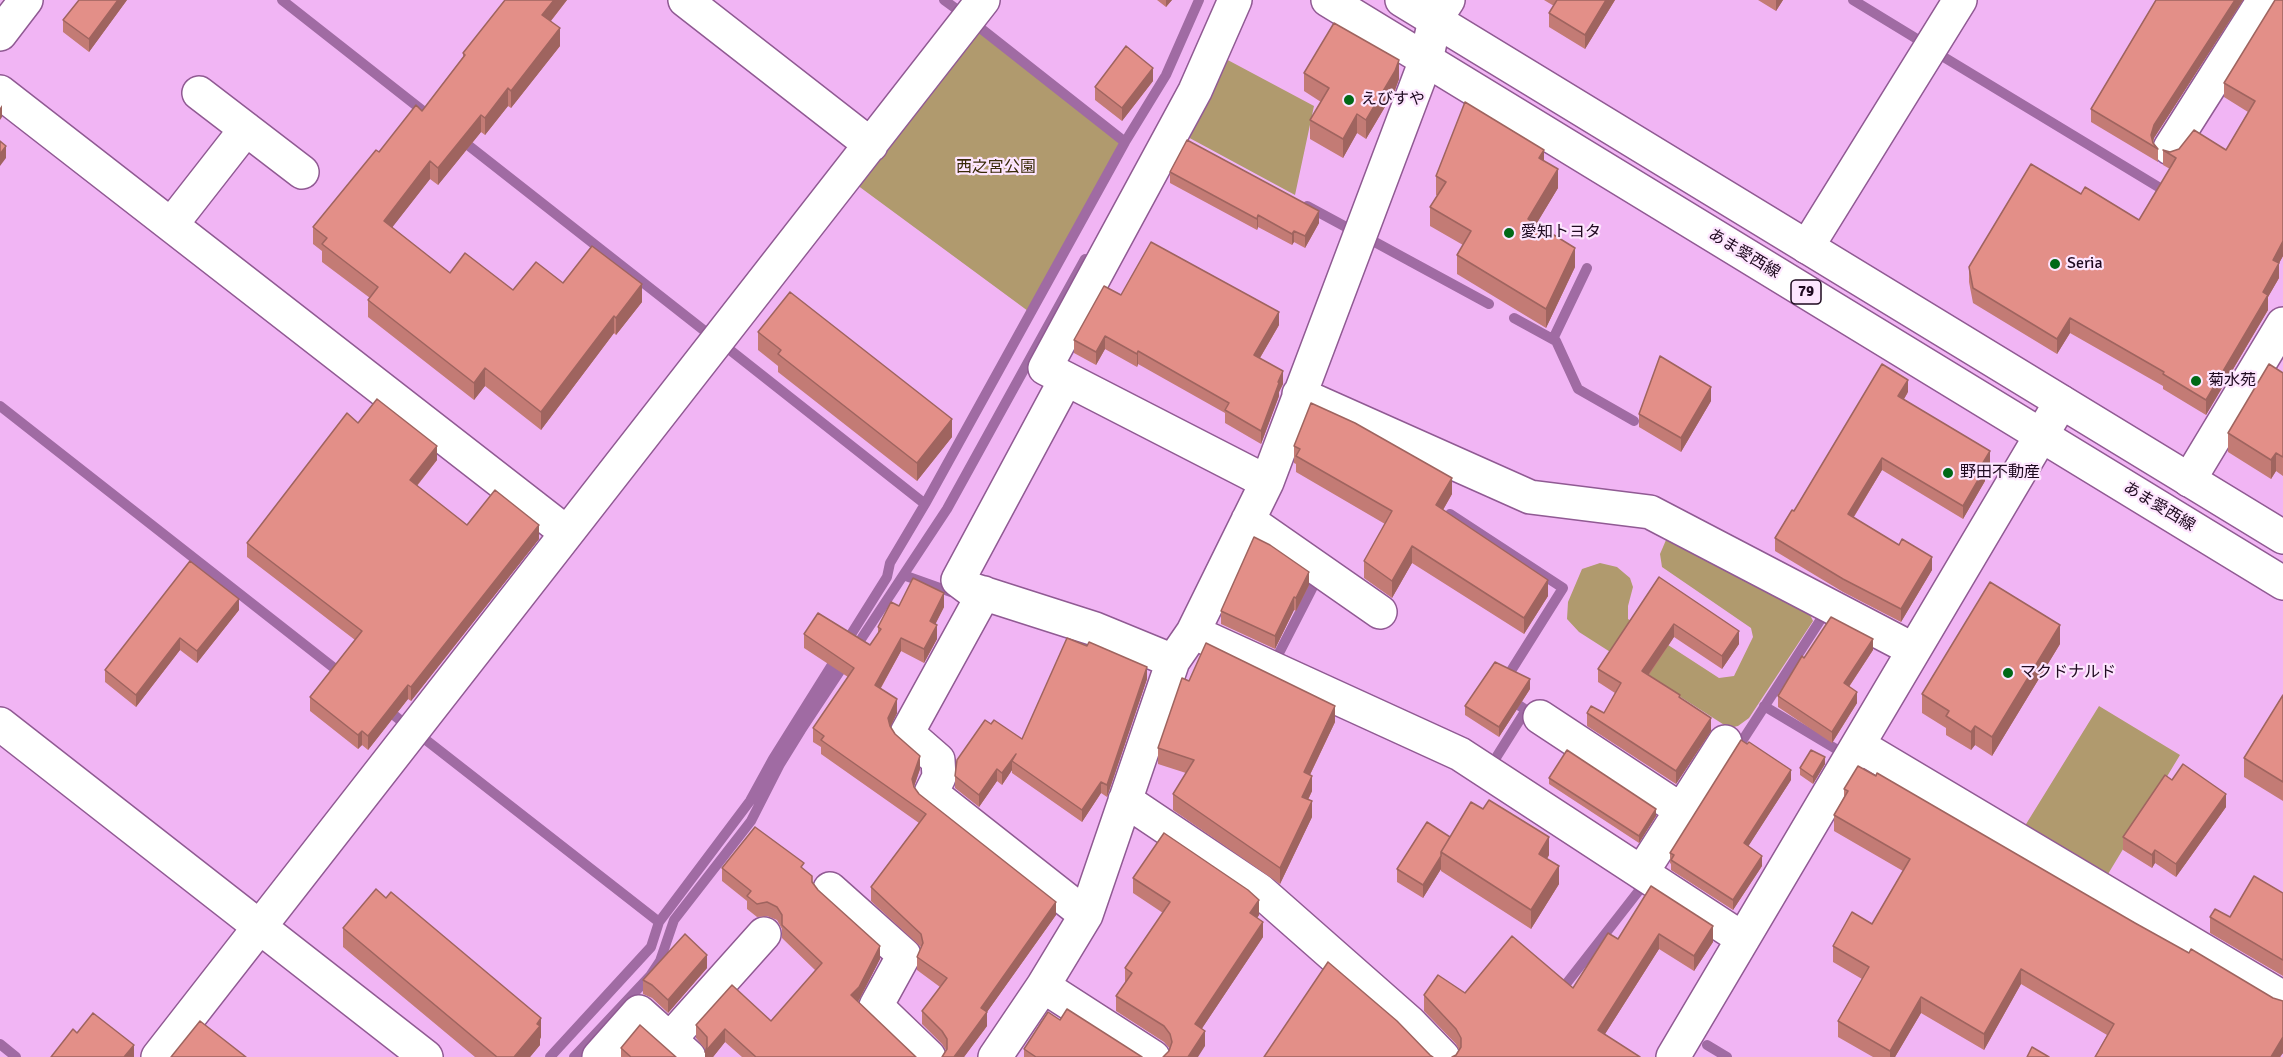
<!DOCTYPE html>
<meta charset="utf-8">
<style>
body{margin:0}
canvas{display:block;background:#f1b5f4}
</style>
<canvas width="2283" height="1057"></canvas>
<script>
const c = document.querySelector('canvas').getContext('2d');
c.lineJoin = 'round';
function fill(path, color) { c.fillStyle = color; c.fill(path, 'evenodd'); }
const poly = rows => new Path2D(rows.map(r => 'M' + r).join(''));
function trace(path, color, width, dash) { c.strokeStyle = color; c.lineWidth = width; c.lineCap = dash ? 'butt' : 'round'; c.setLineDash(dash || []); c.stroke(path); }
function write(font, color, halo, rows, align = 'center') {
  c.font = font + ' Signika,"Noto Sans JP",sans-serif'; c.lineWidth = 4.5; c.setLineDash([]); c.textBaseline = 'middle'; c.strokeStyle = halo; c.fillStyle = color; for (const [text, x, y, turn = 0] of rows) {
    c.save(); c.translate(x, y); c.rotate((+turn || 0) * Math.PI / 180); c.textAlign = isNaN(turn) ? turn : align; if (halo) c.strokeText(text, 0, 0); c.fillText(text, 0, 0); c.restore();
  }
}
fill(poly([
 [978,29,1122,142,1028,311,857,185],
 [1224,58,1314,106,1295,195,1184,135],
 [1672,538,1806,606,1813,621,1749,718,1738,726,1729,728,1579,632,1567,619,1568,602,1582,569,1600,563,1617,567,1630,578,1633,587,1628,606,1628,619,1719,678,1734,676,1753,637,1751,628,1662,567,1660,554,1666,540],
 [2099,706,2180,755,2105,879,2023,829]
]), '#b09a6e');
trace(poly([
 [282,0,432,118],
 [944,0,955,8],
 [1853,0,1917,39],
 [979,27,1125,142],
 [1942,56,2170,194],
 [459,138,706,332],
 [1307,206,1346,227],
 [1373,241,1489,304],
 [1514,318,1556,341,1578,389,1634,421],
 [1553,339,1587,268],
 [730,350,925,504],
 [0,406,343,675],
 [1450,514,1563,588,1504,682],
 [906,576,951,592],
 [1276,659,1317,579],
 [1764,706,1836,749],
 [384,707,400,720],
 [426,740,659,922],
 [1735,752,1823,616],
 [1492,764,1526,710,1508,698],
 [1559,993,1641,888,1633,882],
 [0,1044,16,1057],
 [1707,1045,1727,1057],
 [550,1057,651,947,659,922,750,801,773,759,887,577,890,563,925,504,1125,142,1166,75,1199,0],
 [574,1057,650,976,660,961,674,920,751,821,780,764,801,730,947,509,1085,259]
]), '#a06ba3', 10);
const minor = poly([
 [685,0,871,145],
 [1235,0,1195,91,1045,368,1267,482],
 [0,34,26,0],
 [0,92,567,533],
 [199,93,302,172],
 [2170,148,2264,0],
 [171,225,246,129],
 [1807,247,1960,0],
 [1066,379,958,580,970,589,1095,629,1173,661],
 [1299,394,1530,497,1650,512,1914,650],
 [2189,480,2283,324],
 [1248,520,1380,612],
 [984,593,907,733,938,760,939,777,931,793,1086,915],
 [1193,632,1460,754,1743,939],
 [1540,717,1681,810],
 [0,724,426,1057],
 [1858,745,2283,998],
 [1125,800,1259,890,1410,1023,1443,1057],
 [1642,872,1725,742],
 [830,889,904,955,876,1006,929,1057],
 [1043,986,1153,1057],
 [670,1039,764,934],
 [158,1057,983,0],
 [599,1057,639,1012,689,1057],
 [995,1057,1043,986,1086,915,1173,661,1193,632,1267,482,1426,60,1435,20,1448,0],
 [1673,1057,2061,402]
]);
const major = poly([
 [1328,0,2283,583],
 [1402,0,2283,537]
]);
trace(minor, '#905a93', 36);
trace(major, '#905a93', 36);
trace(minor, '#fff', 33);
trace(major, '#fff', 33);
fill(poly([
 [127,0,89,52,63,32,63,20],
 [505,0,567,0,551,21,560,46,511,108,508,106,485,135,481,132,438,185,430,179,392,227,450,273,513,290,563,283,642,302,616,335,614,333,541,430,485,386,474,400,368,317,368,300,370,298,322,262,322,251,313,244,313,227,379,152,422,111,463,57,463,53],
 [1157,0,1172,0,1166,7],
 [1544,0,1615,0,1585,49,1549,27,1549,13,1554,6],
 [1758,0,1783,0,1776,11],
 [2156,0,2243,0,2154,138,2153,142,2158,149,2158,162,2091,122,2091,109],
 [2283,0,2283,256,2279,263,2279,278,2268,297,2268,310,2206,415,2163,389,2163,386,2070,333,2057,354,1973,303,1969,282,1969,267,2081,194,2139,220,2170,169,2163,165,2163,150,2170,152,2226,150,2248,112,2224,97,2224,83],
 [1304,73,1399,79,1395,90,1366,139,1357,133,1343,158,1310,139,1310,120,1321,102,1304,91],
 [1153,81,1122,121,1095,100,1095,87],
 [1544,161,1558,188,1536,224,1575,267,1546,328,1457,274,1457,255,1463,245,1430,226,1430,207,1437,195,1436,195,1436,176],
 [1170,172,1319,223,1305,248,1294,242,1292,245,1258,227,1257,230,1170,183],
 [1121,295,1279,325,1260,358,1283,384,1279,392,1279,396,1261,444,1225,423,1225,413,1138,364,1137,367,1105,349,1096,365,1074,353,1074,340],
 [758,332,952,437,917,481,778,372,778,366,758,350],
 [2283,373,2283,476,2276,471,2271,479,2228,452,2228,433],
 [1908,392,1904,399,1990,464,1985,473,1985,481,1963,519,1882,470,1854,517,1932,570,1901,622,1843,592,1775,551,1775,538,1794,511],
 [1711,401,1681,452,1639,427,1639,414],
 [358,423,437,460,417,486,467,525,539,539,411,701,408,699,368,750,362,745,358,749,310,711,310,697,355,640,247,557,247,543],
 [1294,446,1452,494,1443,510,1548,596,1524,634,1412,563,1392,598,1364,578,1364,561,1385,524,1296,472,1296,464,1294,463],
 [1659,577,1739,644,1722,669,1674,637,1649,675,1680,698,1711,731,1676,784,1587,726,1587,713,1604,713,1615,693,1598,682,1598,669],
 [1309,585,1296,611,1294,610,1275,649,1221,624,1221,611],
 [899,606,944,607,935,624,937,639,924,663,901,651,881,688,897,713,890,727,920,769,914,787,919,794,1056,915,987,1012,987,1026,964,1057,942,1057,946,1050,942,1044,922,1024,922,1011,940,987,917,970,917,957,921,947,871,901,871,887,919,823,821,754,821,747,813,742,813,728,848,677,804,648,804,634,870,645,878,633,878,627],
 [239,610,197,663,180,650,136,707,105,682,105,670],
 [2060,644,1992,756,1975,745,1971,750,1946,735,1946,728,1922,713,1922,694],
 [1873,650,1849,687,1857,703,1832,743,1778,707,1778,696,1804,658],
 [1147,679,1107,797,1101,793,1082,822,1012,773,1012,770,1002,785,997,781,979,807,955,788,955,776,991,724,1022,739],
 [1189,681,1335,722,1310,775,1312,791,1308,800,1312,817,1280,884,1173,810,1173,794,1186,773,1158,764,1158,748],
 [1530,689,1499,737,1465,715,1465,706],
 [2283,695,2283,801,2244,777,2244,758],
 [1825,764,1813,784,1800,775,1800,768],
 [1549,778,1656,816,1639,843,1549,784],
 [1791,780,1748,846,1762,866,1733,910,1671,870,1671,864,1670,863,1670,853],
 [2172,780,2226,807,2176,877,2155,863,2152,868,2123,850,2123,837],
 [1844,789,2283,1053,2280,1057,2095,1057,2107,1035,2021,984,1984,1050,1921,1013,1895,1057,1873,1057,1838,1037,1838,1021,1862,979,1833,962,1833,946,1872,924,1903,871,1834,831,1834,815,1844,797],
 [1450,837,1549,855,1547,859,1559,884,1531,929,1441,871,1441,869,1423,898,1397,882,1397,869],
 [722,868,804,869,818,890,880,959,858,1002,916,1057,742,1057,725,1042,713,1057,705,1057,706,1050,696,1038,696,1025,771,1021,816,971,782,938,782,929,777,920,767,916,757,917,747,909,747,901,722,881],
 [1133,878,1259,915,1257,918,1263,937,1202,1028,1205,1046,1169,1051,1170,1049,1164,1042,1116,1011,1116,996,1125,983,1125,968,1163,913,1133,893],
 [1651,886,1713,942,1694,971,1659,949,1605,1034,1456,1055,1459,1050,1456,1044,1424,1011,1424,995,1573,988,1618,939],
 [2283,893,2283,976,2210,933,2210,917,2230,917],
 [343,928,541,1037,540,1039,540,1045,530,1057,475,1057,343,947],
 [707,968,668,1013,652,998,643,994,643,980],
 [1060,1020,1142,1057,1024,1057,1024,1049],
 [621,1048,676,1057,621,1057]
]), '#c37b75');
fill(poly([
 [118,0,127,0,89,52,89,39],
 [554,0,567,0,542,32,542,15],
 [1166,0,1172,0,1166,7],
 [1606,0,1615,0,1585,49,1585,35],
 [1776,0,1783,0,1776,11],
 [2235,0,2243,0,2154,138,2152,145,2151,135,2154,125],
 [560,28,560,46,511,108,511,91],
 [1399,60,1399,79,1395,90,1366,139,1366,120],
 [1153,68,1153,81,1122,121,1122,108],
 [508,88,508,106,485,135,485,118],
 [2,105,2,117,0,120,0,108],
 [1357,114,1357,133,1343,158,1343,139],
 [481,115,481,132,438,185,438,168],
 [6,146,6,158,0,166,0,154],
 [1544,150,1544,168,1539,158],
 [430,161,430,179,384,238,384,221],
 [1558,169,1558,188,1528,238,1528,219],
 [1319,211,1319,223,1305,248,1305,236],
 [1258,215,1258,227,1257,230,1257,219],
 [1294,231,1294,242,1292,245,1292,234],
 [2283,241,2283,256,2277,267,2279,263,2279,278,2268,297,2268,310,2206,415,2206,400,2263,292,2273,260],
 [1575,248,1575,267,1546,328,1546,309],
 [642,284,642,302,616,335,616,318],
 [1279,312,1279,325,1254,368,1254,355],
 [614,316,614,333,541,430,541,412],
 [2070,318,2070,333,2057,354,2057,339],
 [1105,336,1105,349,1096,365,1096,352],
 [1138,351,1138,364,1137,367,1137,354],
 [485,368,485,386,474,400,474,383],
 [1283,371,1283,384,1279,392,1279,396,1261,444,1261,431,1278,382],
 [1908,380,1908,392,1898,409,1898,396],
 [1711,387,1711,401,1681,452,1681,438],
 [952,419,952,437,917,481,917,463],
 [437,446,437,460,410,494,410,480],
 [1990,451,1990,464,1985,473,1985,481,1963,519,1963,506,1981,466],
 [2276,453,2276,471,2271,479,2271,460],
 [1882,458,1882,470,1848,526,1848,514],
 [1452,478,1452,494,1436,522,1436,505],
 [539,525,539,539,411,701,411,687],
 [1412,546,1412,563,1392,598,1392,581],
 [1932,557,1932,570,1901,622,1901,609],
 [1309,572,1309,585,1296,611,1296,598],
 [1548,580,1548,596,1524,634,1524,618],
 [944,593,944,607,930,635,930,621],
 [1294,597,1294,610,1275,649,1275,636],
 [239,599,239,610,197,663,197,651],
 [1674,624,1674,637,1642,684,1642,671],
 [937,625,937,639,924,663,924,649],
 [2060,625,2060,644,1992,756,1992,737],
 [1739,631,1739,644,1722,669,1722,656],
 [180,638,180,650,136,707,136,695],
 [901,638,901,651,875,698,875,685],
 [1873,639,1873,650,1844,694,1844,683],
 [1147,667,1147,679,1107,797,1107,785],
 [1530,679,1530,689,1499,737,1499,727],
 [408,685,408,699,368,750,368,736],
 [1857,692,1857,703,1832,743,1832,732],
 [897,699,897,713,888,732,888,718],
 [1335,706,1335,722,1304,787,1304,772],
 [1711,718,1711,731,1676,784,1676,771],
 [1975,726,1975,745,1971,750,1971,732],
 [362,731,362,745,358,749,358,735],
 [1016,754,1012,761,1012,770,1002,785,1002,773],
 [920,756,920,769,912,792,912,779],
 [1825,757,1825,764,1813,784,1813,777],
 [997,769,997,781,979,807,979,795],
 [1791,770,1791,780,1744,853,1744,843],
 [1312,776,1312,791,1302,812,1302,797],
 [1101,782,1101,793,1082,822,1082,810],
 [2226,794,2226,807,2176,877,2176,864],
 [1312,801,1312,817,1280,884,1280,868],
 [1656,809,1656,816,1639,843,1639,836],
 [1549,837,1549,855,1539,872,1539,854],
 [2155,850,2155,863,2152,868,2152,855],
 [1441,856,1441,869,1423,898,1423,885],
 [1762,856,1762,866,1733,910,1733,900],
 [1559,866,1559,884,1531,929,1531,910],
 [1259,900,1259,915,1250,929,1250,913],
 [1056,902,1056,915,982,1019,987,1012,987,1026,964,1057,954,1057,981,1008],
 [1263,922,1263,937,1195,1039,1195,1024],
 [1713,926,1713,942,1694,971,1694,956],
 [1659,934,1659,949,1598,1045,1598,1030],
 [880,946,880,959,859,1000,851,1009,851,995],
 [707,955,707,968,668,1013,668,1000],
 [2021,969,2021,984,1984,1050,1984,1034],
 [1921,997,1921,1013,1895,1057,1890,1057,1890,1051],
 [541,1018,541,1037,540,1039,540,1045,530,1057,514,1057],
 [725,1029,725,1042,713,1057,705,1057,705,1052],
 [1205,1031,1205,1046,1198,1057,1188,1057],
 [2283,1037,2283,1053,2280,1057,2271,1057],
 [134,1045,134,1057,124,1057]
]), '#9f645f');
const building = poly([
 [79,0,118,0,89,39,63,20,79,0],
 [505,0,554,0,542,15,560,28,511,91,508,88,485,118,481,115,438,168,430,161,384,221,450,273,465,253,513,290,536,262,563,283,592,246,642,284,616,318,614,316,541,412,485,368,474,383,368,300,378,287,322,244,327,238,313,227,376,150,379,152,416,105,422,111,465,55,463,53,505,0],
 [1557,0,1606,0,1585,35,1549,13,1557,0],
 [2156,0,2235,0,2154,125,2151,135,2153,143,2158,149,2091,109,2156,0],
 [2275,0,2283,0,2283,241,2273,260,2279,263,2263,292,2268,295,2206,400,2163,374,2164,372,2070,318,2057,339,1973,288,1969,267,2031,164,2081,194,2085,187,2139,220,2176,158,2163,150,2170,152,2179,149,2194,130,2226,150,2255,101,2224,83,2275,0],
 [1334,23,1399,60,1395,71,1366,120,1357,114,1343,139,1310,120,1329,88,1304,73,1334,23],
 [1126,46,1153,68,1122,108,1095,87,1126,46],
 [1465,102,1544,150,1539,158,1558,169,1528,219,1575,248,1546,309,1457,255,1471,231,1430,207,1446,182,1436,176,1465,102],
 [1187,140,1319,211,1305,236,1294,231,1292,234,1258,215,1257,219,1170,172,1187,140],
 [0,141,6,146,0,154,0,141],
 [1151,242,1279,312,1254,355,1283,371,1278,382,1279,383,1261,431,1225,410,1229,403,1138,351,1137,354,1105,336,1096,352,1074,340,1104,286,1121,295,1151,242],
 [790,292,952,419,917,463,778,354,781,350,758,332,790,292],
 [1660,356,1711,387,1681,438,1639,414,1660,356],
 [1882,364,1908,380,1898,396,1990,451,1981,466,1985,468,1963,506,1882,458,1848,514,1899,545,1902,539,1932,557,1901,609,1843,579,1775,538,1792,510,1794,511,1882,364],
 [2269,364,2283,373,2283,457,2276,453,2271,460,2228,433,2269,364],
 [377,399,437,446,410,480,467,525,495,490,539,525,411,687,408,685,368,736,362,731,358,735,310,697,362,631,247,543,347,413,358,423,377,399],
 [1311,403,1355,423,1452,478,1436,505,1548,580,1524,618,1412,546,1392,581,1364,561,1392,511,1296,456,1300,449,1294,446,1311,403],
 [1254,537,1270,545,1309,572,1296,598,1294,597,1275,636,1221,611,1254,537],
 [190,561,239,599,197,651,180,638,136,695,105,670,190,561],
 [1659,577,1739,631,1722,656,1674,624,1642,671,1680,695,1679,697,1711,718,1676,771,1587,713,1591,706,1604,713,1621,683,1598,669,1659,577],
 [913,578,944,593,930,621,937,625,924,649,901,638,875,685,897,699,888,718,890,726,895,734,920,756,912,779,914,787,919,794,1056,902,981,1008,987,1012,954,1057,942,1057,947,1049,947,1039,942,1031,922,1011,947,978,917,957,923,943,921,934,871,887,926,814,821,740,824,736,813,728,854,668,804,634,818,613,870,645,881,629,878,627,891,602,899,606,913,578],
 [1990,582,2060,625,1992,737,1975,726,1971,732,1946,716,1949,711,1922,694,1990,582],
 [1831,617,1873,639,1844,683,1857,692,1832,732,1778,696,1802,656,1804,658,1831,617],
 [1067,638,1087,646,1089,642,1147,667,1107,785,1101,782,1082,810,1012,761,1016,754,1002,773,997,769,979,795,955,776,957,760,985,720,991,724,994,720,1022,739,1067,638],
 [1206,643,1335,706,1304,772,1312,776,1302,797,1312,801,1280,868,1173,794,1194,760,1158,748,1182,678,1189,681,1206,643],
 [1495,662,1530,679,1499,727,1465,706,1495,662],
 [2283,695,2283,782,2244,758,2283,695],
 [1741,740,1747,744,1749,742,1791,770,1744,843,1762,856,1733,900,1671,860,1674,855,1670,853,1741,740],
 [1567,750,1656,809,1639,836,1549,778,1567,750],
 [1811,750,1825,757,1813,777,1800,768,1811,750],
 [2183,764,2226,794,2176,864,2155,850,2152,855,2123,837,2165,775,2172,780,2183,764],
 [1858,766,1876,776,1877,773,2135,923,2189,953,2191,949,2273,998,2283,1001,2283,1037,2271,1057,2095,1057,2114,1024,2021,969,1984,1034,1921,997,1890,1051,1838,1021,1869,967,1833,946,1852,912,1872,924,1910,859,1834,815,1848,791,1844,789,1858,766],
 [1489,800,1549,837,1539,854,1559,866,1531,910,1441,852,1471,802,1483,809,1489,800],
 [1427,822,1450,837,1441,852,1441,856,1423,885,1397,869,1427,822],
 [755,827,804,863,801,867,812,876,812,882,818,890,880,946,859,987,851,995,916,1057,756,1057,725,1029,705,1052,707,1047,707,1037,696,1025,732,985,771,1021,822,963,782,925,782,915,777,907,767,902,757,904,747,896,751,891,722,868,755,827],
 [1164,833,1248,890,1259,900,1250,913,1263,922,1195,1024,1205,1031,1188,1057,1163,1057,1169,1051,1172,1042,1170,1034,1164,1026,1116,996,1132,973,1125,968,1170,902,1133,878,1164,833],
 [2254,876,2283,893,2283,960,2210,917,2215,909,2230,917,2254,876],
 [1651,886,1713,926,1694,956,1659,934,1598,1030,1640,1057,1452,1057,1456,1055,1461,1047,1461,1038,1456,1029,1424,995,1438,975,1465,993,1512,936,1573,988,1608,933,1618,939,1651,886],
 [376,889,386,898,391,892,541,1018,537,1024,540,1026,514,1057,497,1057,343,928,376,889],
 [685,934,707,955,668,1000,652,985,643,980,685,934],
 [1328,962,1397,1021,1430,1055,1433,1057,1264,1057,1328,962],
 [1067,1009,1142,1057,1036,1057,1024,1049,1048,1012,1060,1020,1067,1009],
 [93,1013,134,1045,124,1057,51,1057,73,1029,77,1033,93,1013],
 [200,1021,246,1057,171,1057,200,1021],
 [640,1025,676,1057,631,1057,621,1048,640,1025],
 [2032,1047,2049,1057,2027,1057,2032,1047]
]);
fill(building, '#e38f88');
trace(building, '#9f645f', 1.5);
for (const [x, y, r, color] of [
 [1349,100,6,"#006917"],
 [1509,233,6,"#006917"],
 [2055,264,6,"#006917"],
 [2196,381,6,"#006917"],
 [1948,473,6,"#006917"],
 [2008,673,6,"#006917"]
]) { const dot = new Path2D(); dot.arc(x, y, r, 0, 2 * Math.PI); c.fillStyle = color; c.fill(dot); trace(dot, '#fde5fe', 2); }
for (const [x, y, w] of [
 [1806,292,30]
]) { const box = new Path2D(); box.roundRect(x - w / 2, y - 12, w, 24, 4.5); c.fillStyle = '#fde5fe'; c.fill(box); trace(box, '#1e091f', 1.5); }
write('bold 15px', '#1e091f', null, [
 ["79",1806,292]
]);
write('16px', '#1e091f', '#fde5fe', [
 ["えびすや",1361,100],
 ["愛知トヨタ",1521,233],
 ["Seria",2067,264],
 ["菊水苑",2208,381],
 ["野田不動産",1960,473],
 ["マクドナルド",2020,673]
], 'left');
write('16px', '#382a07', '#fde5fe', [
 ["西之宮公園",996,168]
]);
write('16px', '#1e091f', '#fde5fe', [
 ["あま愛西線",1744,254,31],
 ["あま愛西線",2159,507,31]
]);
</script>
